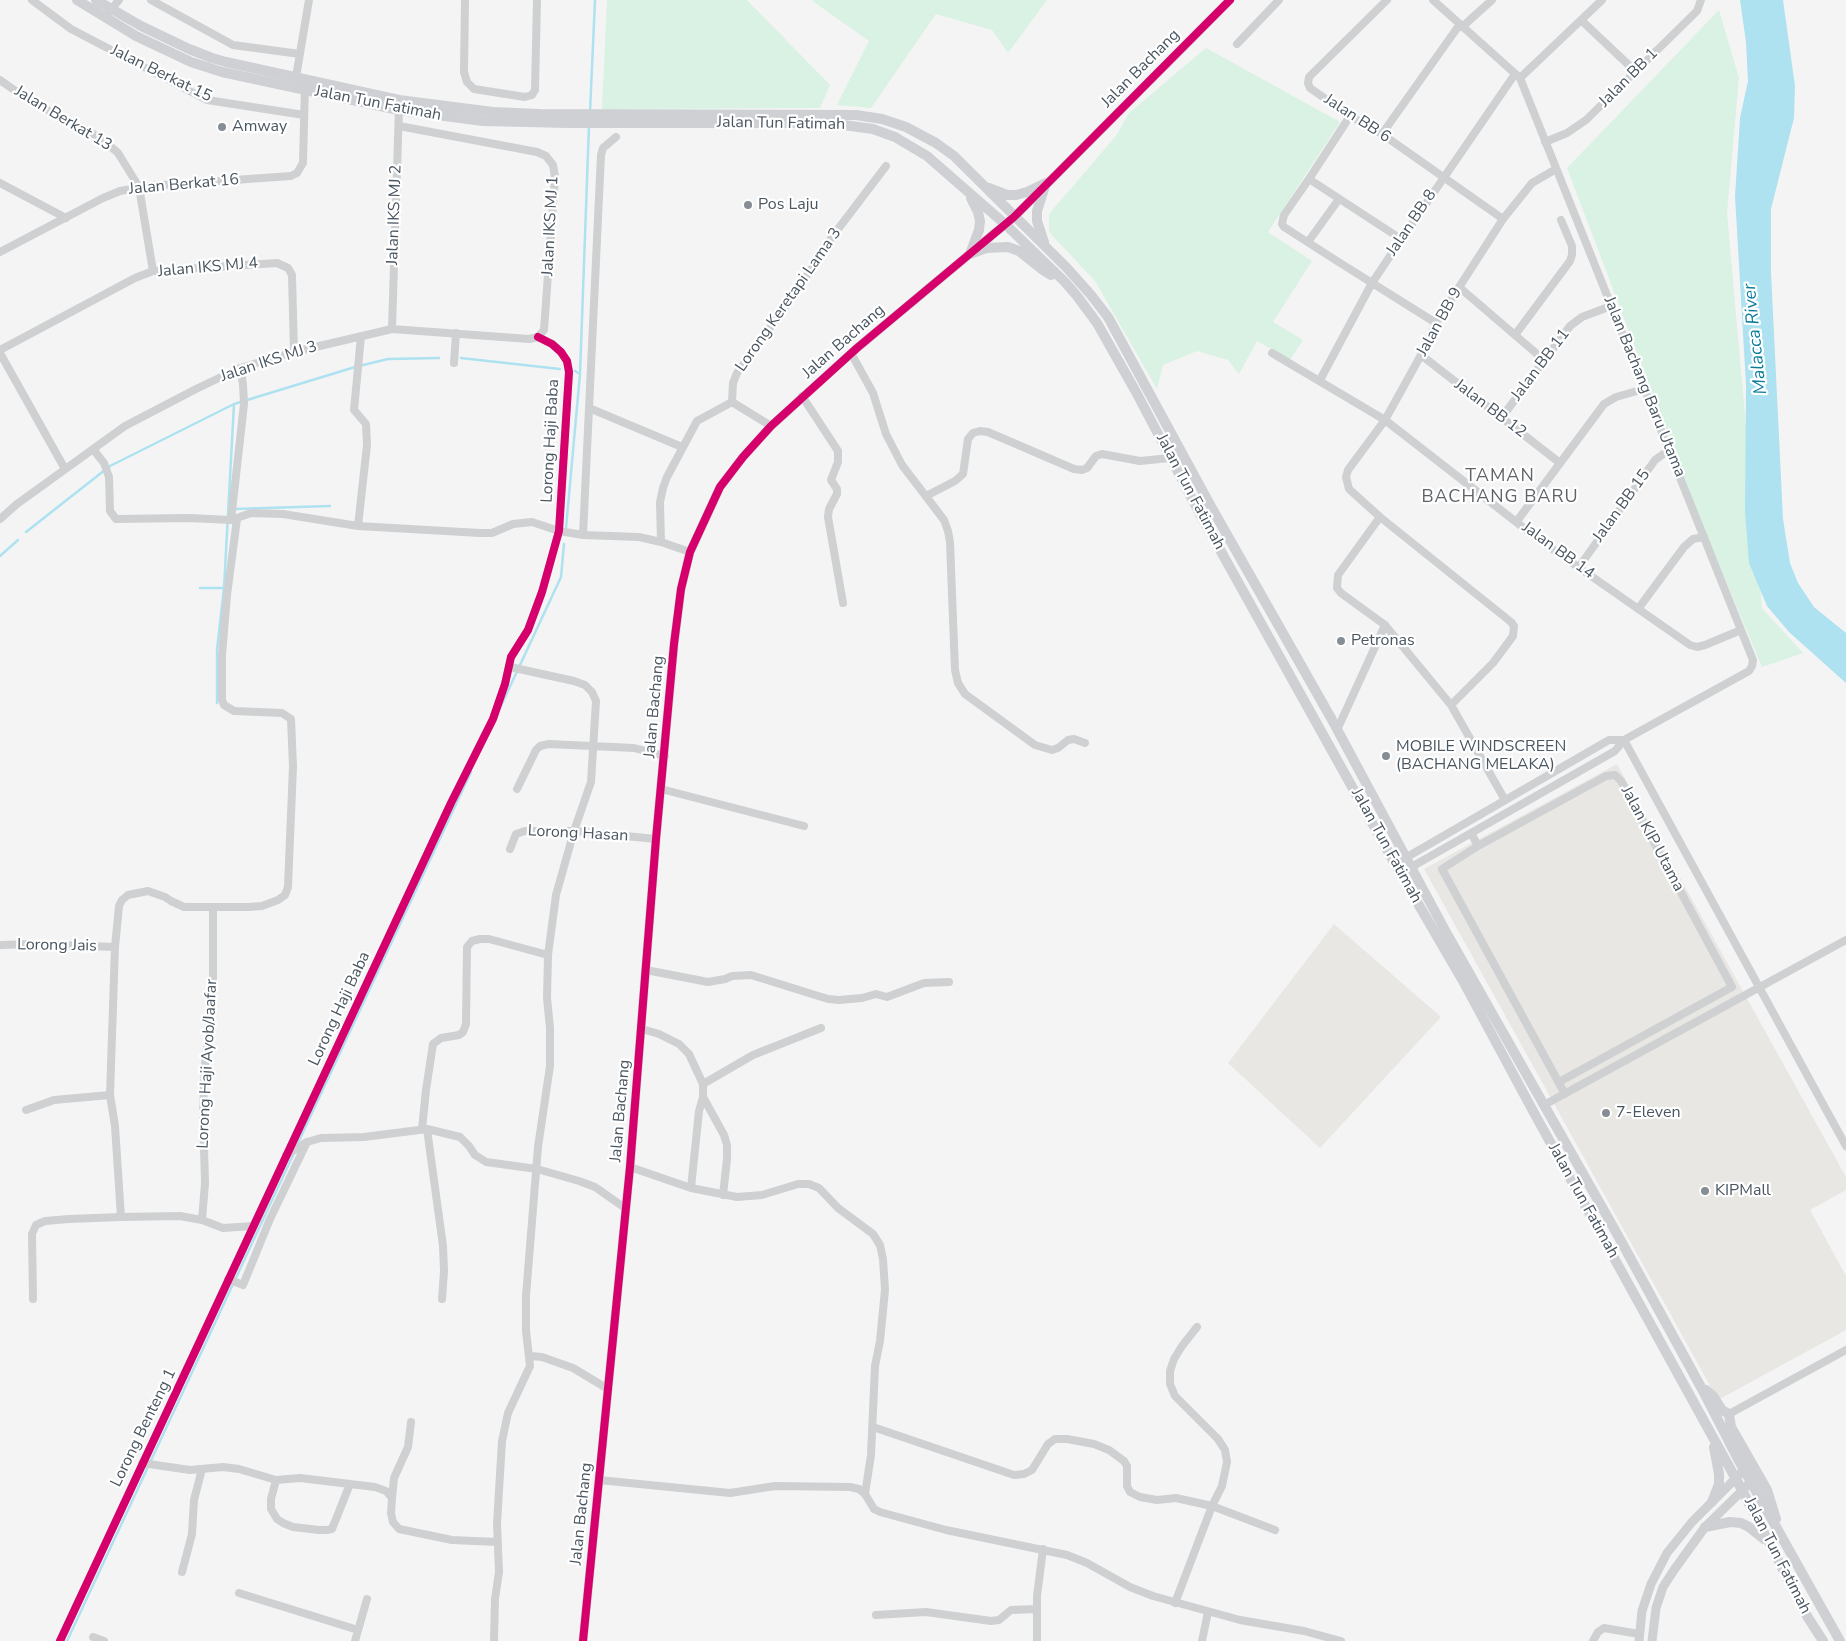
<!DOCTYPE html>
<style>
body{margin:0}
canvas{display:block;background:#f4f4f4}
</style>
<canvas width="1846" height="1641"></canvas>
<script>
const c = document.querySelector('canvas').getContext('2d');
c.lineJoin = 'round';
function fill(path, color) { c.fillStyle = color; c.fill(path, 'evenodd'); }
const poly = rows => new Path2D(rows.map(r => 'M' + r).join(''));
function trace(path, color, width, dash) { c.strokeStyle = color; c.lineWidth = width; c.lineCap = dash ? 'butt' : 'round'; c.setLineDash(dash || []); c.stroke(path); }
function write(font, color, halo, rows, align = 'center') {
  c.font = font + ' "Nunito Sans",sans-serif'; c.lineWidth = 4.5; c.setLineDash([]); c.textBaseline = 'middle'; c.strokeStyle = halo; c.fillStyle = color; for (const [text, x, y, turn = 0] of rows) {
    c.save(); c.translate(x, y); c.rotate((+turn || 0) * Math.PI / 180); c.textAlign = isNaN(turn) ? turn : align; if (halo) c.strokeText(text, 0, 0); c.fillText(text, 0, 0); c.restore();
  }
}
fill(poly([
 [1617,764,1846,1177,1846,1190,1810,1210,1846,1276,1846,1330,1718,1400,1424,869],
 [1334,924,1441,1017,1320,1148,1228,1063]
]), '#e8e7e3');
fill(poly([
 [607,0,747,0,830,85,820,108,602,109],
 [811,0,1047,0,1008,53,992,30,936,14,871,108,837,105,869,41],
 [1719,10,1739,78,1727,213,1762,608,1803,653,1762,667,1702,524,1567,168],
 [1206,48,1340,122,1268,232,1312,261,1273,322,1303,340,1290,360,1257,341,1239,374,1228,360,1197,351,1163,365,1157,389,1095,281,1049,232,1049,214,1116,136,1129,113]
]), '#d9f2e3');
fill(poly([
 [1740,0,1783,0,1795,86,1794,118,1771,209,1771,272,1783,519,1790,563,1798,583,1814,607,1846,633,1846,683,1789,632,1767,606,1749,563,1745,512,1746,385,1735,196,1740,118,1748,81,1746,42]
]), '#aee2f0');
trace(poly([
 [590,112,595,0],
 [461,358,560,369],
 [575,371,580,374],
 [234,509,330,506],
 [566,528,580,374,589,125],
 [26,532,110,466,234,404,355,367,388,359,439,358],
 [0,556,18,540],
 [200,588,224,588],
 [217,703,217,650,224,588,234,404],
 [500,708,561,577,564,544],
 [297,1145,471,772],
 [67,1641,294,1153]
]), '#aee2f0', 2.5);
trace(poly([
 [32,0,71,29,207,100,304,115],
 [151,0,233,45,300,54],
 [465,0,464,72,467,82,474,89,525,97,532,95,535,90,537,0],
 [1387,0,1309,77,1308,83,1310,88,1350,116,1382,134,1503,219],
 [109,12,119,0],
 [1581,20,1635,71],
 [1462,27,1492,0],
 [1237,44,1279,0],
 [296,77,309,0],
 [1520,78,1602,0],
 [0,80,30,101,101,138,118,153,139,187,153,271],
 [1350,116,1309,179,1284,215,1282,224,1284,227,1337,261,1436,323],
 [1382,134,1460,24],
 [1545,142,1567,133,1586,120,1697,11,1701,0],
 [1309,179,1401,239],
 [0,183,66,218],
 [1308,242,1339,199],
 [0,252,103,198,120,191,148,186,291,176,297,173,303,163,305,85],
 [1459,287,1544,360],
 [392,329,399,107],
 [1515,335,1570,261,1572,255,1572,246,1561,220],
 [0,350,135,278,153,271,277,263,288,268,292,275,294,352],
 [0,353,65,469],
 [851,353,873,393,886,434,902,465,944,520,948,531,950,542,955,670,958,683,965,694,1035,745,1052,750,1058,748,1068,740,1074,739,1085,743],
 [1272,353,1385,420,1538,539,1690,645,1697,647,1705,645,1741,630],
 [1421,355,1560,463],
 [454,363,456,333],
 [1320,380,1372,283,1388,259,1515,74],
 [802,396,838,451,838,462,831,480,837,489,837,494,829,509,828,517,843,603],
 [589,408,682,447],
 [1502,417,1570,326,1582,317,1611,306],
 [771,426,732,402,733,383,737,373,799,288,832,237,886,166],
 [93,449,104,463,109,477,110,511,116,519,189,518,231,520,251,513,283,514,358,526,480,533,492,533,513,524,532,522,559,531,583,535,639,537,661,542,690,552],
 [926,496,955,481,963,474,968,439,973,433,980,431,988,432,1074,469,1082,470,1087,468,1096,456,1102,454,1140,461,1170,458],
 [1380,517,1338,575,1337,588,1341,593,1385,625,1451,705,1505,800],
 [0,519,17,504,125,426,196,389,240,368,294,352,392,329,529,339,538,337,544,330,555,177,553,165,546,156,537,152,399,126],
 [237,519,227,595,222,655,222,700,224,705,234,711,282,713,291,719,293,766,288,887,285,895,278,900,262,906,249,907,184,907,171,901,165,897,148,891,128,895,122,900,119,906,115,947,110,1095,115,1126,121,1217,180,1216,202,1220,223,1228,253,1226],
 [231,520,244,404,243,384,240,368],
 [1517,521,1604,404,1616,397,1644,389],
 [358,526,367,445,366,424,354,410,361,336],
 [583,535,601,155,603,148,616,137],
 [661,542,660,502,663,488,667,477,697,421,732,402],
 [1579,567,1655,460,1669,450],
 [1638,609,1684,547,1693,539,1704,537],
 [1451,705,1493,663,1513,636,1514,626,1511,622,1380,517,1349,489,1346,477,1348,470,1385,420,1421,355,1436,323,1503,219,1532,183,1556,169],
 [1337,730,1385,625],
 [1624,740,1846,1146],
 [517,789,536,750,540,746,549,744,634,748,665,756],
 [661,789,804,826],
 [1471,833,1478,846,1442,869,1565,1094],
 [1478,846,1606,776,1615,775,1621,781,1732,987,1559,1082],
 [510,849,516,834,525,831,574,831,656,839],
 [1395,864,1609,740,1624,740],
 [1401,873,1615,751,1624,740,1749,671,1752,666,1753,660,1520,78,1433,0],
 [0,945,33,944,115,947],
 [646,970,708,982,725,979,732,976,751,975,828,999,839,1000,862,998,876,994,887,997,924,983,949,982],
 [642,1029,659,1034,679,1044,689,1054,703,1084,703,1097,699,1111,691,1188],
 [703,1084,753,1055,821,1028],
 [703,1097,724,1135,727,1145,727,1159,723,1195],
 [1544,1105,1846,940],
 [26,1110,54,1100,110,1095],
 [422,1129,426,1090,433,1044,441,1038,459,1035,463,1032,466,1024,467,947,472,941,480,939,489,939,548,955],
 [427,1129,443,1246,444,1271,442,1299],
 [286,1155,307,1142,321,1138,364,1137,427,1129,460,1137,469,1146,475,1155,486,1162,537,1169,579,1181,595,1187,625,1208],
 [630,1167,691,1188,737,1197,762,1195,798,1184,809,1184,819,1188,838,1208,873,1234,880,1245,883,1259,885,1290,880,1341,875,1366,871,1455,865,1494],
 [202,1220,205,1183,203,1112,205,1065,213,994,213,908],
 [228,1279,243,1285,270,1219,307,1142],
 [33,1299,32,1234,36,1225,45,1221,69,1219,121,1217],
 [530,1356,542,1357,573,1368,608,1389],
 [1729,1414,1846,1350],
 [873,1427,1014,1475,1024,1474,1032,1470,1048,1444,1055,1439,1067,1439,1094,1444,1109,1450,1124,1461,1127,1466,1127,1486,1130,1492,1140,1497,1157,1500,1176,1498,1212,1506,1275,1530],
 [142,1463,190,1470,223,1467,239,1469,276,1480,300,1478,375,1487,386,1491,392,1498,391,1513,393,1522,399,1529,452,1540,497,1542],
 [276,1480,271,1499,271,1509,277,1519,283,1523,293,1527,319,1530,327,1530,332,1529,350,1484],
 [599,1480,730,1493,775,1486,850,1487,859,1489,865,1494,874,1509,880,1512,946,1530,1067,1555,1087,1563,1130,1587,1153,1596,1240,1620,1304,1631,1341,1641],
 [392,1498,394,1478,408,1447,411,1422],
 [182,1572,192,1534,194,1500,202,1469],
 [239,1593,358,1630],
 [1175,1603,1212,1506,1222,1486,1227,1462,1225,1450,1218,1439,1175,1396,1170,1384,1170,1371,1174,1359,1182,1346,1197,1327],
 [876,1615,926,1612,991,1621,999,1620,1011,1610,1037,1609],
 [93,1637,104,1641],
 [60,1641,451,803,493,719,505,684,511,657,528,630,542,592,559,531,569,372,567,361,561,352,552,344,538,337],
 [355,1641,367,1599],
 [494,1641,495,1599,499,1572,497,1524,502,1441,508,1413,530,1366,526,1331,526,1296,538,1147,550,1066,550,1028,547,998,548,955,556,895,574,831,591,782,596,701,592,692,585,685,574,681,510,667],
 [1037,1641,1037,1596,1043,1549],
 [1202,1641,1208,1612],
 [1593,1641,1598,1632,1604,1628,1639,1634]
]), '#ced0d2', 8);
trace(poly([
 [583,1641,630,1167,656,839,674,644,681,589,690,552,720,487,743,457,771,426,857,348,1014,217,1230,0],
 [1639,1641,1642,1611,1651,1584,1667,1553,1692,1522,1741,1473],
 [1652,1641,1656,1608,1663,1587,1674,1570,1705,1527,1751,1482]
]), '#ced0d2', 9);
trace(poly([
 [77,0,136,36,191,62,222,72,399,110,483,121,569,123,829,123,873,129,895,137,927,156,1005,224,1065,282,1077,296,1097,323,1136,392,1199,512,1395,864,1463,981,1533,1111,1742,1490,1807,1616,1823,1641],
 [96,0,141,26,189,49,212,58,226,62,399,100,493,112,539,114,856,115,882,119,906,127,936,143,954,156,1066,267,1091,295,1108,317,1209,503,1331,718,1447,934,1616,1232,1702,1389,1738,1459,1840,1641],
 [989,188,1007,195,1016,195,1027,192,1046,183],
 [1044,242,1037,221,1037,211,1046,183],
 [970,254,986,248,1008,247,1019,251,1043,270,1051,275],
 [970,254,979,230,980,221,978,212,971,198],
 [1706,1390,1713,1396,1722,1410,1729,1414,1731,1427,1767,1490,1776,1519],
 [1712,1502,1719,1484,1719,1474,1714,1447],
 [1705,1527,1730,1522,1741,1523,1749,1527,1764,1539]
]), '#ced0d4', 10);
trace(poly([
 [60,1641,451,803,493,719,505,684,511,657,528,630,542,592,559,531,569,372,567,361,561,352,552,344,538,337],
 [583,1641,630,1167,656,839,674,644,681,589,690,552,720,487,743,457,771,426,857,348,1014,217,1230,0]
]), '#d6006c', 8);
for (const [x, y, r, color] of [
 [222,127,5,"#868d94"],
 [748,205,5,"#868d94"],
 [1341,641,5,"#868d94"],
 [1386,756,5,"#868d94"],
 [1606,1113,5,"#868d94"],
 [1705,1191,5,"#868d94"]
]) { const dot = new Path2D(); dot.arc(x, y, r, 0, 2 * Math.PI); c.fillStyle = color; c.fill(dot); trace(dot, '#fff', 2); }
write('16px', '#4a5661', '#fff', [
 ["Jalan Bachang",1141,69,-45],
 ["Jalan Berkat 15",161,74,26],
 ["Jalan BB 1",1629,78,-45],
 ["Jalan Tun Fatimah",378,104,11],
 ["Jalan Berkat 13",63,119,31],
 ["Jalan BB 6",1357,119,33],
 ["Jalan Tun Fatimah",781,124,1],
 ["Jalan Berkat 16",184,185,-5],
 ["Jalan IKS MJ 2",395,215,-88],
 ["Jalan BB 8",1412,223,-56],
 ["Jalan IKS MJ 1",551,226,-87],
 ["Jalan IKS MJ 4",208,268,-5],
 ["Lorong Keretapi Lama 3",789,300,-55],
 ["Jalan BB 9",1440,322,-61],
 ["Jalan Bachang",844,342,-41],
 ["Jalan IKS MJ 3",269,362,-18],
 ["Jalan BB 11",1541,365,-53],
 ["Jalan Bachang Baru Utama",1644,387,68],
 ["Jalan BB 12",1490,409,37],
 ["Lorong Haji Baba",551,441,-87],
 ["Jalan Tun Fatimah",1190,492,62],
 ["Jalan BB 15",1622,506,-54],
 ["Jalan BB 14",1558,551,36],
 ["Jalan Bachang",655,707,-85],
 ["Lorong Hasan",578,834,3],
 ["Jalan KIP Utama",1652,839,62],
 ["Jalan Tun Fatimah",1386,846,61],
 ["Lorong Jais",57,946,1],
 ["Lorong Haji Baba",340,1009,-65],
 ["Lorong Haji Ayob/Jaafar",208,1064,-87],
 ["Jalan Bachang",621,1111,-85],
 ["Jalan Tun Fatimah",1583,1201,61],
 ["Lorong Benteng 1",144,1428,-64],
 ["Jalan Bachang",582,1514,-84],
 ["Jalan Tun Fatimah",1777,1556,63]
]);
write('16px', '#4a5661', '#fff', [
 ["Amway",232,127],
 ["Pos Laju",758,205],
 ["Petronas",1351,641],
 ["MOBILE WINDSCREEN",1396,747],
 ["(BACHANG MELAKA)",1396,765],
 ["7-Eleven",1616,1113],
 ["KIPMall",1715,1191]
], 'left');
write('italic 18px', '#0c7c9b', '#fff', [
 ["Malacca River",1756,339,-96]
]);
c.letterSpacing = '1px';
write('18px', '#5f6368', '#fff', [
 ["TAMAN",1500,477],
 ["BACHANG BARU",1500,498]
]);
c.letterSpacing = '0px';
</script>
